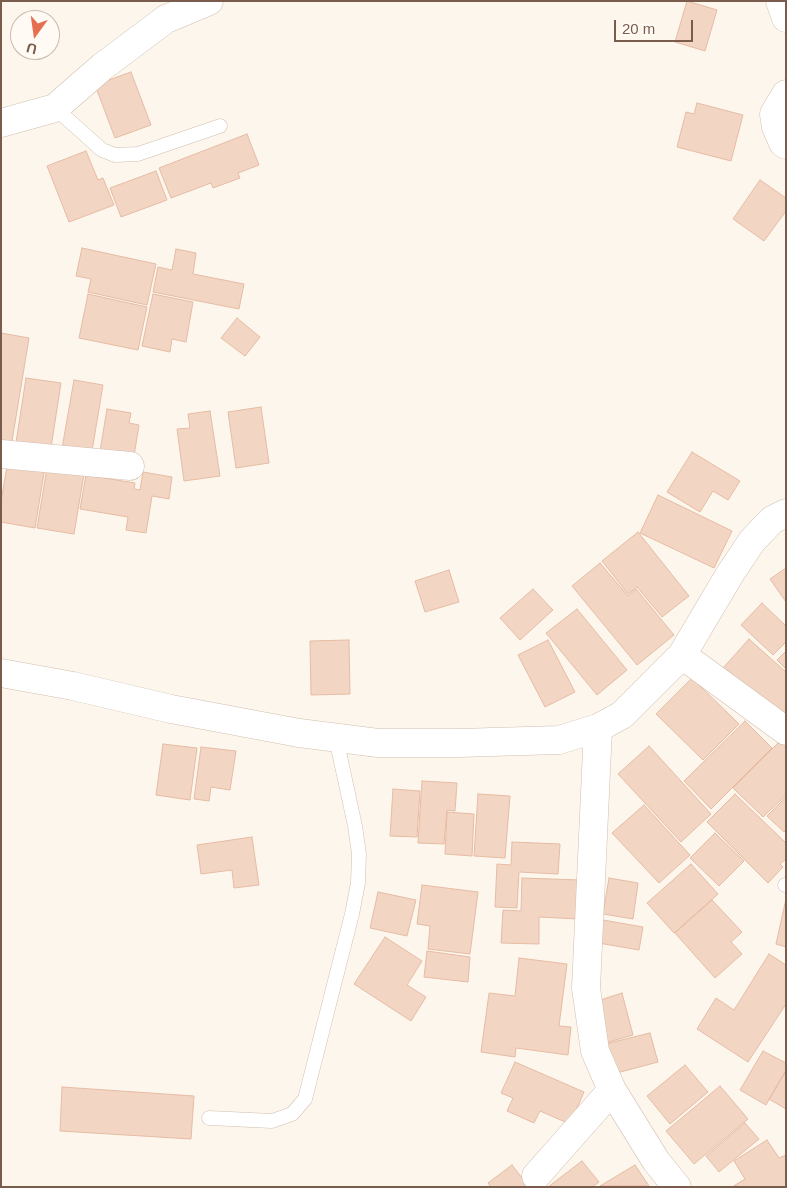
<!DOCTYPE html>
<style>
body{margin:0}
#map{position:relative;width:787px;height:1188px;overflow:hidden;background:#fdf6ec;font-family:Arial,sans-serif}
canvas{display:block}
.frame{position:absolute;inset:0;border:2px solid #7a5c4d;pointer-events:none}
.north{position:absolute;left:10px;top:10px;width:50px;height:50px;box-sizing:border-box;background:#fffaf3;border:1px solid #cabbb1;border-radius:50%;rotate:194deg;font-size:14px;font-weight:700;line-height:20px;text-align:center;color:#7a5c4d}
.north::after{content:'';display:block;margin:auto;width:18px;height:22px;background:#e76f51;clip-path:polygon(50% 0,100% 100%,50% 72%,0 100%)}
.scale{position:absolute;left:614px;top:20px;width:79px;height:22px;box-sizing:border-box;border:2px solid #7a5c4d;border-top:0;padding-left:6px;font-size:15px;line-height:18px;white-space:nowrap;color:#7a5c4d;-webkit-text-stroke:4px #fffaf3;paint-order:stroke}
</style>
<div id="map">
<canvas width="787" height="1188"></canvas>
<div class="frame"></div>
<div class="north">U</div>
<div class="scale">20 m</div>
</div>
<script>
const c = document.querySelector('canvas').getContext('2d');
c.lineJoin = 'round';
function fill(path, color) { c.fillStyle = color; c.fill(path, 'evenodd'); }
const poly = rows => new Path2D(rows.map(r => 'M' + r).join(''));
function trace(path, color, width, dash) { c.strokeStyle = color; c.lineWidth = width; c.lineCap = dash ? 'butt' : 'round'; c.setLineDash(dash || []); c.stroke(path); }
const building = poly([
 [687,1,717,10,705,51,675,42,687,1],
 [131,72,151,125,115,138,95,85,131,72],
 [697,103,743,115,731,161,677,147,686,112,694,114,697,103],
 [247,134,259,165,238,173,240,178,213,188,211,183,171,198,159,168,247,134],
 [86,151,98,180,103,178,114,205,69,222,47,166,86,151],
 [156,171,167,200,121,217,110,188,156,171],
 [760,180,786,198,786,211,764,241,733,219,760,180],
 [82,248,156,264,147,305,88,292,91,279,76,276,82,248],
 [176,249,196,253,193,274,244,284,239,309,153,292,158,267,172,270,176,249],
 [88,294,147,307,138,350,79,338,88,294],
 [153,294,193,302,186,342,172,339,170,352,142,346,153,294],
 [237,318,260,337,245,356,221,338,237,318],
 [1,333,29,338,11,447,1,446,1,333],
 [26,378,61,383,50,454,15,449,26,378],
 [74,380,103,385,92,451,61,454,74,380],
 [261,407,269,463,236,468,228,412,261,407],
 [107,409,131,413,129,423,139,425,133,462,99,457,107,409],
 [210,411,220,476,184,481,177,429,190,428,188,414,210,411],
 [692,452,740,481,728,500,713,491,700,512,667,492,692,452],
 [8,461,45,467,35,528,1,522,1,501,8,461],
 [47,468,84,474,74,534,37,528,47,468],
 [143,472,172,477,169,499,152,496,146,533,126,530,128,517,80,509,86,475,135,483,134,489,140,490,143,472],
 [658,495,732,531,714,568,640,533,658,495],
 [638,532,689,596,662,617,637,587,628,594,602,561,638,532],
 [600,563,628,596,636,589,674,635,637,665,572,586,600,563],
 [786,568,786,602,770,579,786,568],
 [449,570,459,602,425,612,415,581,449,570],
 [533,589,553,610,520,640,500,618,533,589],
 [762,603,786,626,786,642,773,655,741,625,762,603],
 [577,609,627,670,597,695,546,633,577,609],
 [749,639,786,672,786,719,783,721,723,668,749,639],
 [349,640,350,694,311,695,310,641,349,640],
 [548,640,575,692,545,707,518,655,548,640],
 [786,651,786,669,777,660,786,651],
 [692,678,739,724,703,760,656,714,692,678],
 [745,721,772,748,711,809,684,781,745,721],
 [781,740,786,745,786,795,763,817,733,788,781,740],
 [163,744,197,748,190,800,156,795,163,744],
 [649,746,711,814,681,842,618,774,649,746],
 [201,747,236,751,230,790,211,787,209,801,194,799,201,747],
 [422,781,457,783,455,811,447,810,444,844,418,843,422,781],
 [393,789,420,791,417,837,390,836,393,789],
 [478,794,510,796,505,858,474,856,478,794],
 [735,794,786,843,786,859,780,864,783,867,768,883,707,822,735,794],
 [786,797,786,830,784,832,767,816,786,797],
 [644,805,690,855,659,883,612,833,644,805],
 [447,812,474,814,472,856,445,854,447,812],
 [715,833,744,861,719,886,690,858,715,833],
 [252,837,259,885,234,888,232,870,201,874,197,845,252,837],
 [512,842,560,844,558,874,519,872,517,908,495,907,497,864,511,865,512,842],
 [691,864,718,894,674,933,647,903,691,864],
 [522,878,580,880,578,919,539,917,539,944,501,943,503,910,521,911,522,878],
 [609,878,638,883,633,919,603,914,609,878],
 [422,885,478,892,470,954,428,949,430,926,417,924,422,885],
 [378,892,416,900,407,936,370,928,378,892],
 [786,899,786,947,776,944,786,899],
 [712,900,742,932,731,942,742,954,715,978,675,933,712,900],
 [597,919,643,927,639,950,593,942,597,919],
 [385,937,422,961,407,985,426,997,411,1021,354,984,385,937],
 [427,951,470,957,468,982,424,977,427,951],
 [769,954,786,965,786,1004,748,1062,697,1029,716,998,734,1010,769,954],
 [519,958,567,964,559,1026,571,1027,568,1055,516,1048,515,1057,481,1052,489,993,515,996,519,958],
 [622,993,633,1035,605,1043,594,1002,622,993],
 [650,1033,658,1062,613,1074,605,1044,650,1033],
 [763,1051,786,1063,786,1070,766,1105,740,1090,763,1051],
 [515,1062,584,1092,570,1124,540,1111,534,1123,507,1111,513,1098,501,1093,515,1062],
 [685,1065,708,1092,670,1124,647,1096,685,1065],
 [786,1071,786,1109,769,1099,786,1071],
 [720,1086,748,1119,694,1164,666,1131,720,1086],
 [62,1087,194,1096,191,1139,60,1131,62,1087],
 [745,1123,759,1139,719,1172,706,1156,745,1123],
 [767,1140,779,1158,786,1155,786,1187,732,1187,745,1179,734,1161,767,1140],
 [582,1161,599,1182,592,1187,548,1187,582,1161],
 [512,1165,529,1187,491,1187,488,1183,512,1165],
 [635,1165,649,1186,600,1186,635,1165]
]);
fill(building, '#f3d5c3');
trace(building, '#e6bba3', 1);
const service = poly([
 [55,108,102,150,115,155,138,154,220,126],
 [785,885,786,885],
 [209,1118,272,1121,292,1114,305,1099,352,914,358,883,359,854,355,826,336,738]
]);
const minor = poly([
 [780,1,786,18],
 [786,94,774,114,776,127,783,143,786,145],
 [1,123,55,108,102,67,166,19,209,1],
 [1,454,130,466],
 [682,655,786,731],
 [1,673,73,686,171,709,299,733,378,743,459,743,559,740,598,728,622,715,682,655,730,574,752,541,772,520,786,513],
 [598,728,586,988,595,1051,612,1090,656,1161,677,1187],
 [536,1176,612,1090]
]);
trace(service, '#d1beb0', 15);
trace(minor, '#d1beb0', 29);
trace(service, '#fff', 14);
trace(minor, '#fff', 28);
</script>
